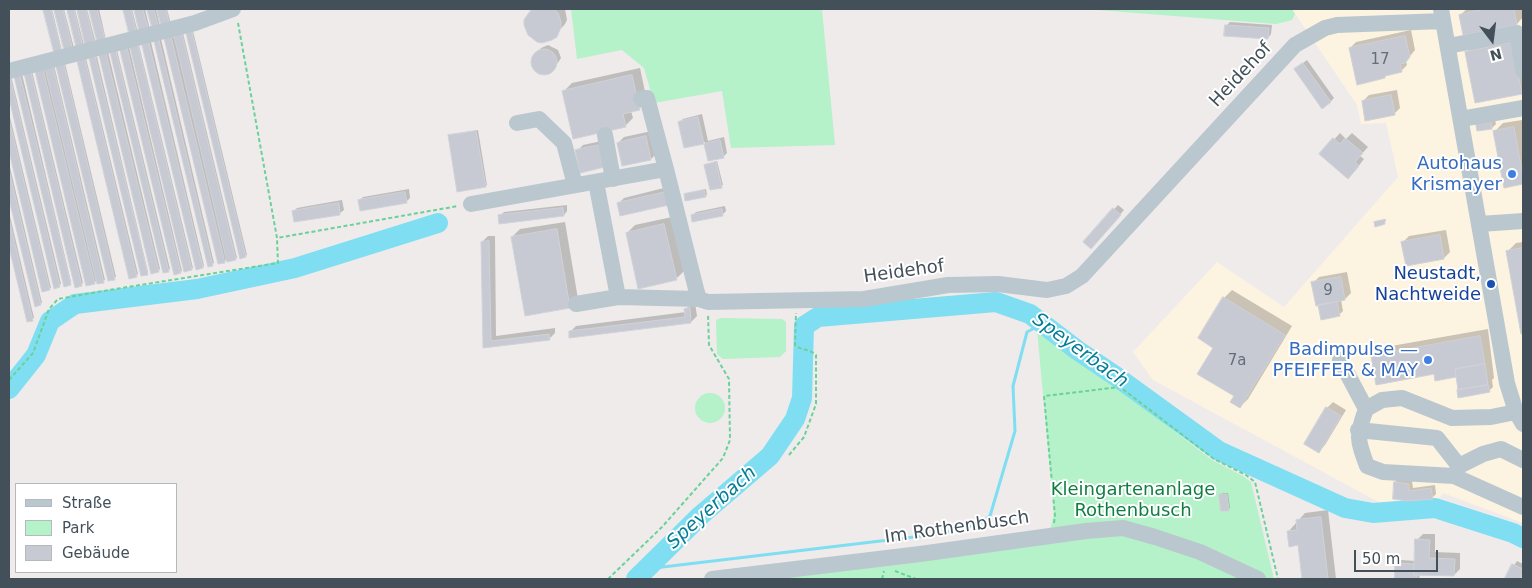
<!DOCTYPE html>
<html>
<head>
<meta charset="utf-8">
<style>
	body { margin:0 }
	#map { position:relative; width:1532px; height:588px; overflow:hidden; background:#efebeb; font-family:"DejaVu Sans",sans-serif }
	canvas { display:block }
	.frame { position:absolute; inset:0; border:10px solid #43505a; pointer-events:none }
	.legend { position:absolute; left:15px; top:483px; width:162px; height:90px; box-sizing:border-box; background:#fff; border:1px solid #b4b9bd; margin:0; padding:6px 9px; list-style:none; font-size:15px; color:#43505a }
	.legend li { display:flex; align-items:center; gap:10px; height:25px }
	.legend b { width:25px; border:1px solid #b4b9bd }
	.north { position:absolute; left:1467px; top:15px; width:50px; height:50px; -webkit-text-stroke:4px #fff; paint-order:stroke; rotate:165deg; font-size:14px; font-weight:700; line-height:20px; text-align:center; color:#43505a }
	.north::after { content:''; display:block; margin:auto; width:18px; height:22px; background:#43505a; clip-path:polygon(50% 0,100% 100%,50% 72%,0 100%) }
	.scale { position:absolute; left:1354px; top:550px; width:84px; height:22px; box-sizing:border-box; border:2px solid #43505a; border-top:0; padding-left:6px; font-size:15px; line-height:18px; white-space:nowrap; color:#43505a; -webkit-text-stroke:4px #fff; paint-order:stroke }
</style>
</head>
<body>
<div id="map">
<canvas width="1532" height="588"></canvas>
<div class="frame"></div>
<ul class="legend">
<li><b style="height:6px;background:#bbc7cf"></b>Straße</li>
<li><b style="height:14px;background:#b5f1c9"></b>Park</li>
<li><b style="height:14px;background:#c7cad2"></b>Gebäude</li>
</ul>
<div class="north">N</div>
<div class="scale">50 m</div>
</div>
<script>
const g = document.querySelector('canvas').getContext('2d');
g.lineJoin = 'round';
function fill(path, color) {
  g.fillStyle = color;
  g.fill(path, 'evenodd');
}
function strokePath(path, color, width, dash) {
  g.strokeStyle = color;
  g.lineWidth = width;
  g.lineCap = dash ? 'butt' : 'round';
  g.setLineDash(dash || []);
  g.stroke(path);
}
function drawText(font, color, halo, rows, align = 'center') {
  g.font = font + ' "DejaVu Sans",sans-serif';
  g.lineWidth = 4;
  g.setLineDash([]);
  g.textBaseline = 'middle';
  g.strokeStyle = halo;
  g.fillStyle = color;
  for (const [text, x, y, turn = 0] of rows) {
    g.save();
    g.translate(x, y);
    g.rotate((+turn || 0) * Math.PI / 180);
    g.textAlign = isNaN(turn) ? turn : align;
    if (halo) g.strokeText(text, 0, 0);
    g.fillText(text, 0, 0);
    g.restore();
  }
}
fill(new Path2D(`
	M1292 9H1523V523L1443 493 1436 502 1386 506 1153 380 1133 352 1217 262 1284 307 1398 177 1386 123 1361 124 1357 105Z`), '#fdf3e1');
fill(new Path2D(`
	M571 9H822L835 145 731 148 722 91 654 103 644 68 622 50 577 59Z
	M1085 9H1292L1295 14 1292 20 1276 24Z
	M721 318 782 319 786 322V351L780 357 723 359 717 354 716 320Z
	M1037 330 1118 388 1212 460 1243 476 1251 482 1274 579H783L794 575 1048 540 1054 513Z
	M695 408a15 15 0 1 1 30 0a15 15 0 1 1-30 0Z`), '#b5f1c9');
fill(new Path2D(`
	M45 9H52L62 51 55 54Z
	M56 9H64L74 48 66 51Z
	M68 9H75L84 46 78 49Z
	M78 9H87L96 44 87 47Z
	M91 9H99L106 40 99 43Z
	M124 9H132L138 33 131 36Z
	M136 9H145L150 30 141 33Z
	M149 9H156L160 27 154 30Z
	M159 9H167L171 24 163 27Z
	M534 9H565L567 20 565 24 558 32 527 15Z
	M1467 9H1523V17L1517 24 1504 26 1523 54V90L1521 93 1466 53 1474 45 1460 15Z
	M1230 22 1272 25 1271 34 1268 38 1226 26Z
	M1411 30 1415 50 1406 61 1407 65 1401 71 1388 74 1385 77 1350 48 1356 42Z
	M193 31 247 255 245 256 187 33Z
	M183 33 237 258 235 259 228 258 225 261 219 263 166 38 173 36V38L176 35Z
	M161 39 214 263 208 266 155 42Z
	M151 42 204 266 203 267 144 45Z
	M139 45 193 268 191 269 132 48Z
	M548 45 558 50 561 58 553 70 545 73 537 71 533 63V59L541 48Z
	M129 47 182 271 180 272 121 50Z
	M117 50 170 269 168 271 112 53Z
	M108 52 160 269 158 271 100 56Z
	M97 57 148 272 147 274 90 59Z
	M86 58 138 274 136 276 80 60Z
	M1307 60 1334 98 1330 102 1299 66Z
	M65 63 116 277 108 280 57 66Z
	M54 65 105 280 98 283 97 280 94 283 38 70Z
	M640 68 647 101 639 109 631 111 633 118 625 126 564 91 572 83Z
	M32 71 83 283 81 285 27 72Z
	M22 74 71 282 70 284 15 77Z
	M11 76 61 284 55 287 9 93V77Z
	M1397 90 1400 108 1394 114 1363 101 1369 95Z
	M9 113 51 288 43 291 9 146Z
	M702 114 708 141 724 137 727 153 724 156 709 160 705 142 685 147 679 123 683 119Z
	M1494 115 1496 124 1492 128 1478 130Z
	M1522 120 1523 129V183L1505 186 1495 131 1503 123Z
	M478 130 487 185 485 186 449 136Z
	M652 131 657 153 651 159 618 143 624 137Z
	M1340 133 1346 139 1352 133 1368 147 1360 156 1364 159 1354 172 1321 154Z
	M606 140 610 160 577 151 583 145Z
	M717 161 723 185 721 186 705 165Z
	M9 163 42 303 35 305 9 194Z
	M672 186 674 198 618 204 624 198Z
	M409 189 410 198 406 202 360 200 363 197Z
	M706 189 707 195 705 196 685 194Z
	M342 200 344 210 340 213 293 212 297 208Z
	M567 205V211L564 215 500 216 504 212Z
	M1118 205 1124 210 1091 247 1085 242Z
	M725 206 726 211 722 215H693L696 212Z
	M9 212 34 318 28 321 9 241Z
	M672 217 685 270 677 278 627 233 635 225Z
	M1386 219 1385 223 1376 225 1377 221Z
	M565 222 578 299 526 315 512 237 520 229Z
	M1446 230 1450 252 1444 258 1407 264 1403 242 1409 236Z
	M488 236H495L496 336 555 328V333L549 339 484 347 482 242Z
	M1523 242V332H1522L1508 251 1516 243Z
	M1347 272 1351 293 1345 299H1341L1343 311 1339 315 1313 283 1319 277Z
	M1232 290 1292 326 1248 399 1240 407 1215 347 1224 298Z
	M692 303H695L697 316 691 322 570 332 576 326 686 312V309Z
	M1488 329 1494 378 1492 380 1493 387 1489 391 1460 389 1457 374 1455 376 1435 373 1372 356 1380 348Z
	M1333 402 1346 410 1325 445 1319 451 1327 408Z
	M1399 478 1412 481 1413 488 1435 485 1436 494 1432 498H1394L1395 482Z
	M1222 493H1228L1230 508 1228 509 1221 495Z
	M1328 510 1336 579H1303L1299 544 1288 532 1305 513Z
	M1423 534H1435V552L1460 553V569L1454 575 1420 574 1419 579H1396L1397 564 1401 560 1416 561 1417 540Z
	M1517 561 1523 564V577L1522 579H1510L1506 577Z`), '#0003');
strokePath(new Path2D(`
	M646 569 939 534 979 524 990 516 1015 431 1013 386 1027 332 1042 324`), '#7fdef1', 3);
strokePath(new Path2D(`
	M9 389 36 355 50 321 75 304 197 289 295 268 438 223
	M636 579 701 515 770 456 795 419 802 398 804 326 818 317 996 302 1030 314 1077 350 1117 377 1219 451 1345 508 1373 513 1435 508 1513 533 1523 538`), '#7fdef1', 20);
const building = new Path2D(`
	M43 9H51L62 54 55 56Z
	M54 9H63L73 51 65 53Z
	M67 9H74L83 48 77 50Z
	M77 9H86L95 47 86 49Z
	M89 9H97L106 43 98 45Z
	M123 9H131L137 35 130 37Z
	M134 9H143L149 32 140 34Z
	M147 9H154L159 30 153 31Z
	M157 9H166L170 27 162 29Z
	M532 9H554L558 13 561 22V27L557 37 552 40 542 43 537 42 528 35 524 25V20Z
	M1485 9H1514L1517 25 1463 35 1459 15Z
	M1225 25 1269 28 1268 39 1224 36Z
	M192 32 246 257 240 259 186 33Z
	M182 34 236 260 227 262 174 36Z
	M171 36 225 263 218 264 164 38Z
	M1405 36 1410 57 1405 63 1400 64 1402 72 1385 76V78L1357 85 1349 48Z
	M159 40 213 266 208 267 154 41Z
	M149 43 203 268 196 270 142 45Z
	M1512 43 1522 94 1475 103 1465 52Z
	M138 45 192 270 184 272 130 47Z
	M127 48 181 273 174 275 120 50Z
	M531 62a13 13 0 1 1 26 0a13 13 0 1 1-26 0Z
	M116 51 169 272 163 273 110 52Z
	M106 53 159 272 151 274 99 55Z
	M95 56 148 275 141 276 89 58Z
	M85 59 137 277 129 279 77 61Z
	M1303 63 1331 102 1322 109 1294 69Z
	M64 64 115 280 108 281 56 66Z
	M53 66 104 283 97 284 45 68Z
	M43 69 95 284 86 286 35 71Z
	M31 72 82 286 75 288 24 73Z
	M20 75 71 285 64 287 14 76Z
	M632 75 640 110 623 114 626 127 573 139 562 91Z
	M9 77H10L60 287 54 289 9 98Z
	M1391 95 1395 115 1365 121 1362 101Z
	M698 117 704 144 684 148 678 122Z
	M1490 118 1492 129 1477 131 1475 120Z
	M9 119 50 290 42 292 9 151Z
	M1514 127 1523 176V184L1504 188 1493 131Z
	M476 131 486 187 457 192 448 135Z
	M646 136 651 160 622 166 617 143Z
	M1333 138 1340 144 1345 138 1363 153 1355 162 1359 166 1348 179 1319 154Z
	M720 140 724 158 708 161 704 144Z
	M600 145 605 167 580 173 575 150Z
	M716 162 722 188 710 190 704 165Z
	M9 170 41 305 35 307 9 199Z
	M704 190 706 197 685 201 684 194Z
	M405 192 407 203 360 211 358 200Z
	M666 192 669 205 620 216 617 203Z
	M339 203 340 215 294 222 292 211Z
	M563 208 564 216 499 224 498 215Z
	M1113 208 1121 215 1091 249 1083 242Z
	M722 209 723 216 692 222 691 215Z
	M9 219 33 321 27 322 9 247Z
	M1384 220 1385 224 1375 227 1374 222Z
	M664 224 677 280 638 289 626 233Z
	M557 229 570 308 525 316 511 237Z
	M1440 235 1444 259 1406 266 1401 242Z
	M489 241 491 341 549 334 550 340 483 348 481 242Z
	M1523 248V333L1521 334 1506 251Z
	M1341 277 1345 300 1316 306 1311 282Z
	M1223 297 1285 335 1240 408 1230 402 1234 396 1197 374 1213 348 1198 338Z
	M1337 302 1340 316 1321 320 1318 305Z
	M690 308 691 323 569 338V331L685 317 684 309Z
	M1480 336 1485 364 1455 369 1456 377 1435 381 1434 374 1376 385 1371 356Z
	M1485 364 1488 385 1458 390 1455 369Z
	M1488 385 1490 392 1458 398 1457 390Z
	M1326 407 1341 416 1319 453 1304 444Z
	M1394 482 1409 484V491L1431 488 1433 499 1408 501 1393 499Z
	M1219 494H1227L1229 511H1221Z
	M1321 517 1328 579H1302L1298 545 1289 547 1287 531 1297 530 1296 520Z
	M1415 539 1430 540 1429 558 1455 559 1454 576 1414 575Z
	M1395 563 1414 564V575H1417V579H1395Z
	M1512 564 1523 569 1521 579H1508L1505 578Z`);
fill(building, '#c7cad2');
strokePath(building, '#cfd2d8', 1);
strokePath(new Path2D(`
	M238 23 277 238 458 206
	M9 380 33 353 49 309 58 299 109 290 278 263 277 239
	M789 455 804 437 816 404V355C808 348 802 351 795 345L796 313
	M1054 523 1055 516 1044 396 1120 387 1214 459 1246 475 1255 482 1278 579
	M895 571 916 579
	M608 579 662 527 723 458 730 440 729 379 709 345 708 314
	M882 579 884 571`), '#6bd19a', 2, [4, 2.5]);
strokePath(new Path2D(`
	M1441 9 1507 383 1516 412 1523 424
	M1448 46 1517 33 1523 70
	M9 71 195 23 233 9
	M641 99 647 98 666 169
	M1461 119 1523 108
	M517 123 539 119 564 143 575 185
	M605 135 613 179
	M596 182 618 297
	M471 204 666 169 696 289 699 299 708 302 864 299 948 285 998 284 1047 290 1066 286 1082 276 1295 45 1325 28 1337 25 1443 21
	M1480 224 1523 221
	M576 304 618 297 699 299
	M1340 360 1366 409
	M1366 409C1356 436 1357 439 1367 466L1383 472 1454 476 1523 507
	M1366 409 1382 400 1402 398 1452 418 1491 417 1516 412
	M1358 430 1437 438 1459 466
	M1455 474 1459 466 1483 454 1501 449 1523 460
	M712 579 920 554 1086 531 1123 528 1155 537 1200 552 1258 579`), '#bbc7cf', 16);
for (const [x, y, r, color] of [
	[1512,174,5,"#3f7fe0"],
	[1491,284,5,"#1a4fb4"],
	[1428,360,5,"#3f7fe0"]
]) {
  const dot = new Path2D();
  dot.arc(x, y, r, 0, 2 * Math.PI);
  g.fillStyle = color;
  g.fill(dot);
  strokePath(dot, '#fff', 2);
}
drawText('15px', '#646e78', null, [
	["17",1380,60],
	["9",1328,291],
	["7a",1237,361]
]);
drawText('18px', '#43505a', '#fff', [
	["Heidehof",1241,75,-47],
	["Heidehof",904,272,-8],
	["Im Rothenbusch",957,528,-8]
]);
drawText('18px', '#366cbe', '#fff', [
	["Autohaus",1502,164],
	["Krismayer",1502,185],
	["Badimpulse —",1418,350],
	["PFEIFFER & MAY",1418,371]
], 'right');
drawText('18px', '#164399', '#fff', [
	["Neustadt,",1481,274],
	["Nachtweide",1481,295]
], 'right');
drawText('18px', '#107e42', '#fff', [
	["Kleingartenanlage",1133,490],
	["Rothenbusch",1133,511]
]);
drawText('italic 19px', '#057d96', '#fff', [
	["Speyerbach",1080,351,36],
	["Speyerbach",712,508,-42]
]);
</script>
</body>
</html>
